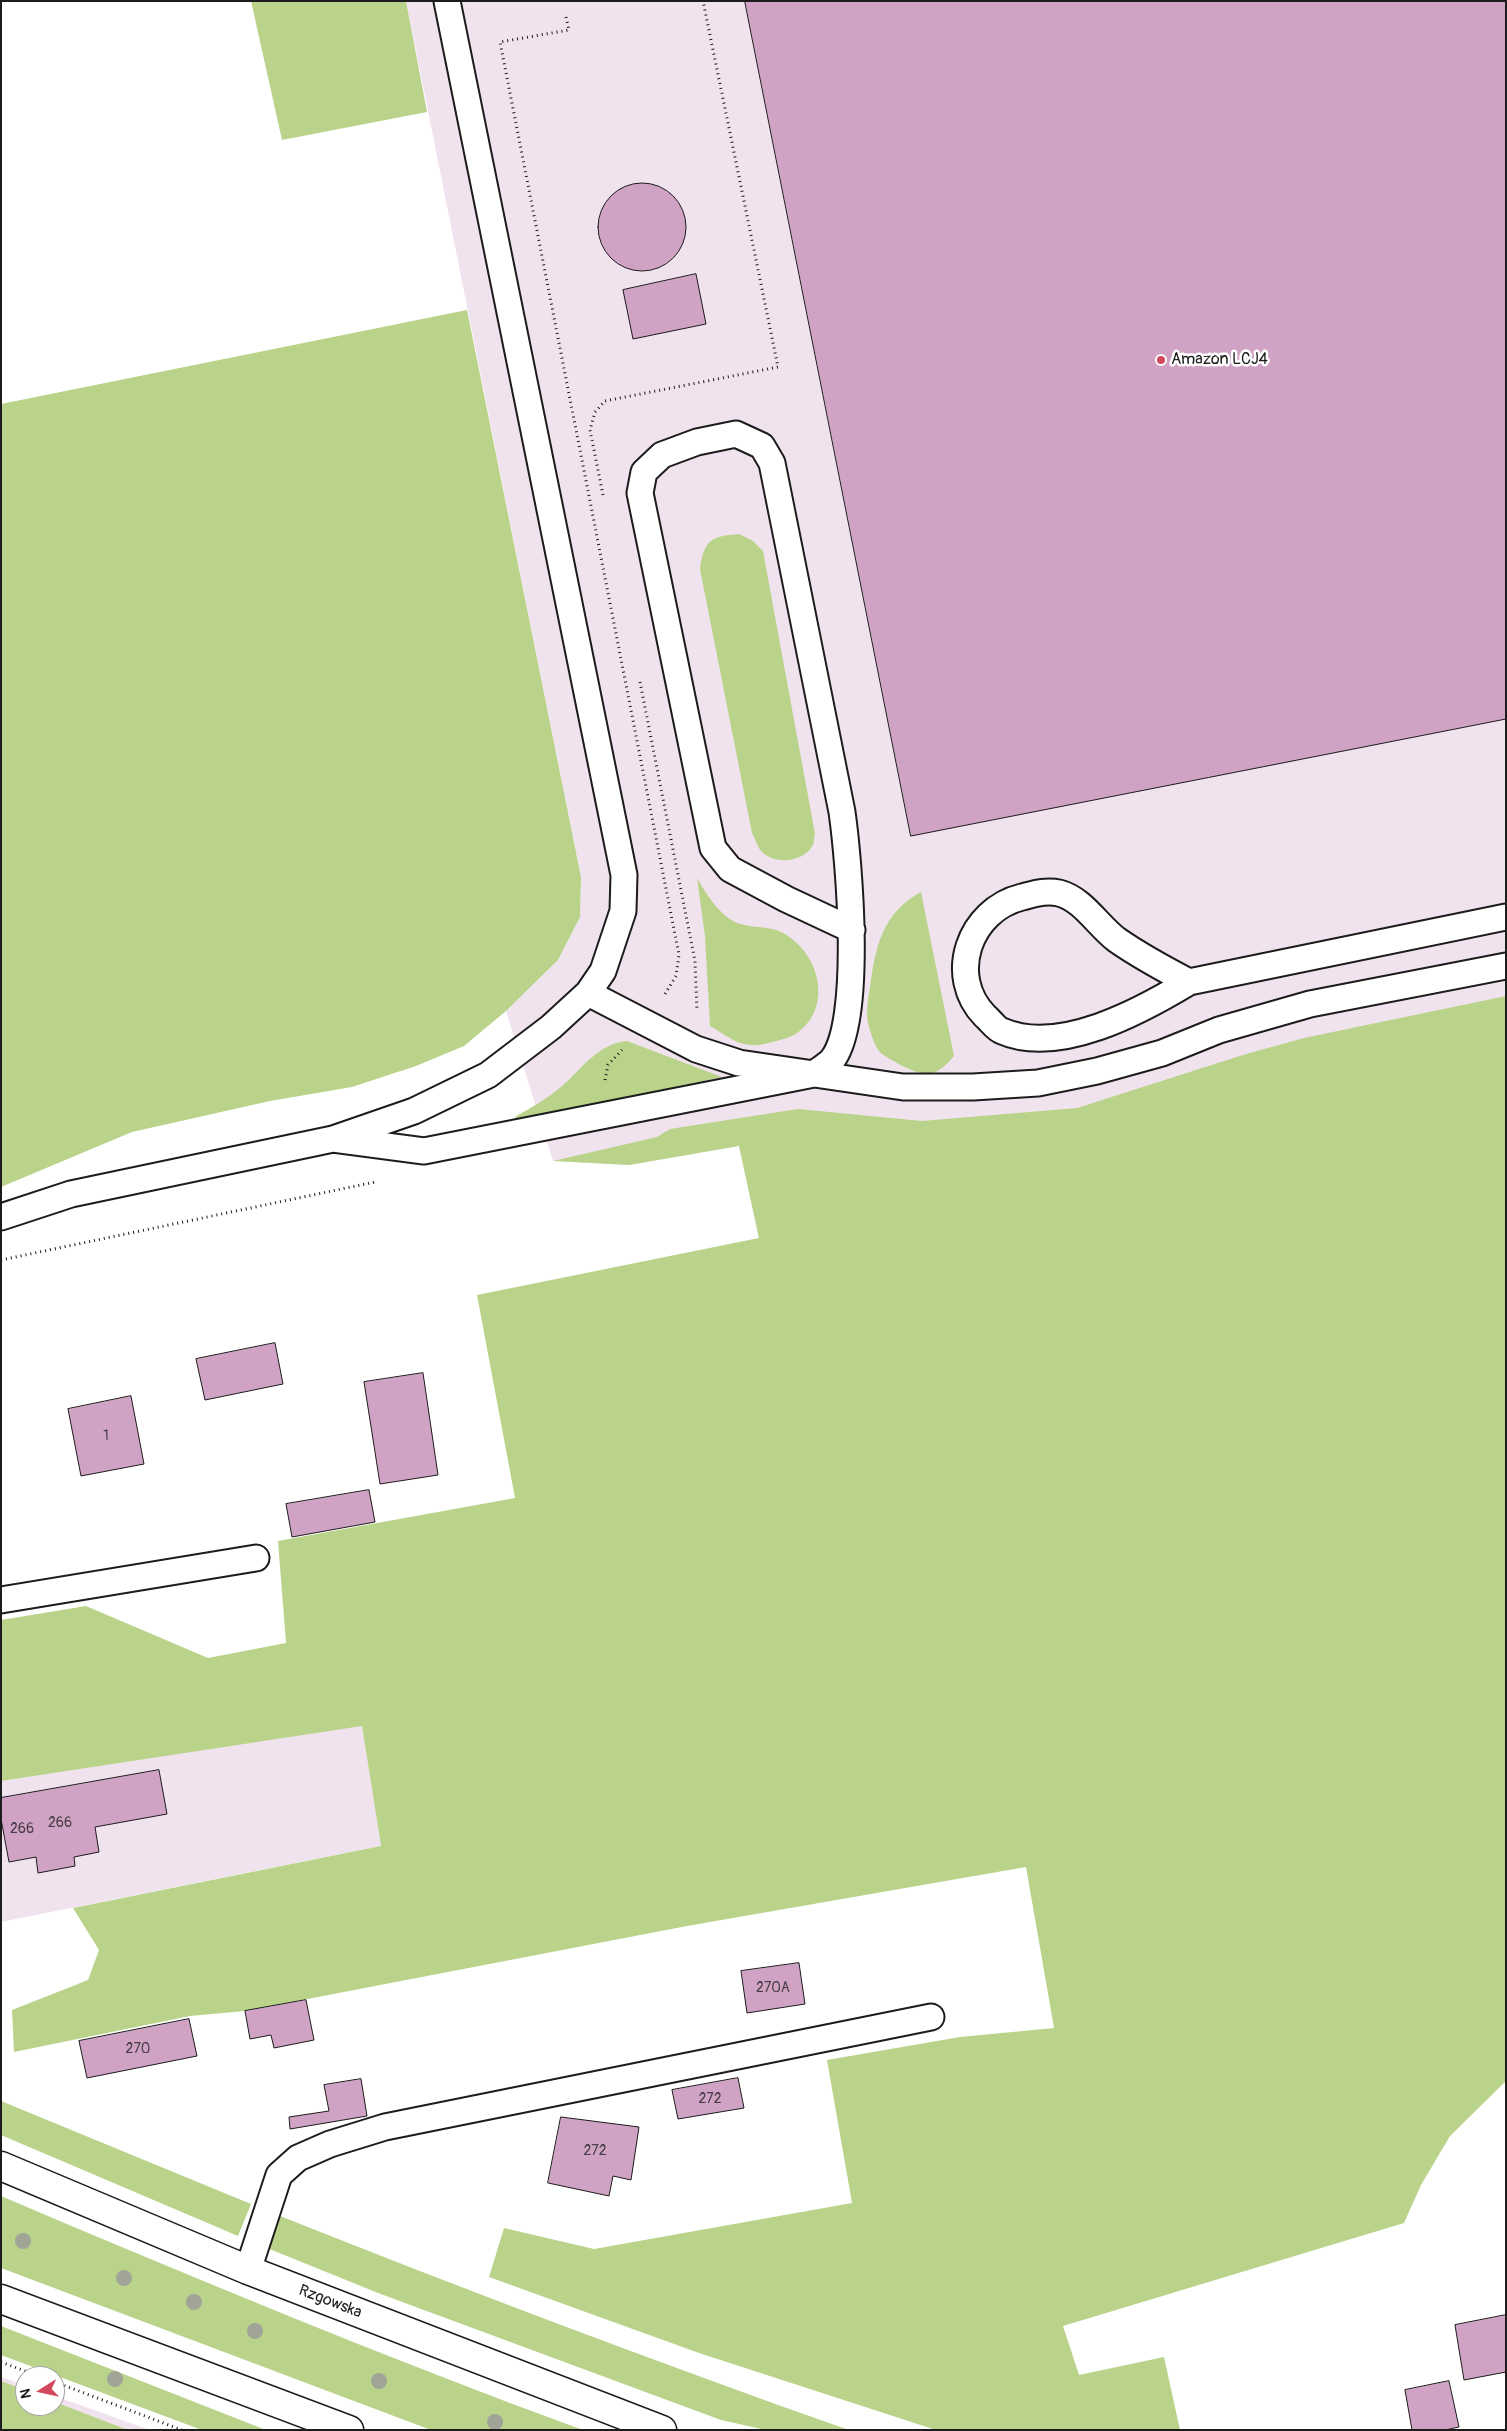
<!DOCTYPE html>
<html>
<head>
<meta charset="utf-8">
<style>
	body { margin:0 }
	#map { position:relative; width:1507px; height:2431px; overflow:hidden; background:#fff; font-family:Pangolin,sans-serif }
	canvas { display:block }
	.frame { position:absolute; inset:0; border:2px solid #1c1c1c; pointer-events:none }
	.north { position:absolute; left:15px; top:2366px; width:50px; height:50px; box-sizing:border-box; background:#fff; border:1px solid #a4a4a4; border-radius:50%; rotate:260deg; font-size:14px; font-weight:700; line-height:20px; text-align:center; color:#1c1c1c }
	.north::after { content:''; display:block; margin:auto; width:18px; height:22px; background:#d1495b; clip-path:polygon(50% 0,100% 100%,50% 72%,0 100%) }
</style>
</head>
<body>
<div id="map">
<canvas width="1507" height="2431"></canvas>
<div class="frame"></div>
<div class="north">N</div>
</div>
<script>
const g = document.querySelector('canvas').getContext('2d');
g.lineJoin = 'round';
function fill(path, color) {
  g.fillStyle = color;
  g.fill(path, 'evenodd');
}
function strokePath(path, color, width, dash) {
  g.strokeStyle = color;
  g.lineWidth = width;
  g.lineCap = dash ? 'butt' : 'round';
  g.setLineDash(dash || []);
  g.stroke(path);
}
function drawText(font, color, halo, rows, align = 'center') {
  g.font = font + ' Pangolin,sans-serif';
  g.lineWidth = 5;
  g.setLineDash([]);
  g.textBaseline = 'middle';
  g.strokeStyle = halo;
  g.fillStyle = color;
  for (const [text, x, y, turn = 0] of rows) {
    g.save();
    g.translate(x, y);
    g.rotate((+turn || 0) * Math.PI / 180);
    g.textAlign = isNaN(turn) ? turn : align;
    if (halo) g.strokeText(text, 0, 0);
    g.fillText(text, 0, 0);
    g.restore();
  }
}
fill(new Path2D(`
	M406 1H1506V1077L759 1239 739 1146 629 1165 553 1161 506 1011 558 960 580 917 581 877Z
	M362 1725 381 1846 1 1922V1781Z
	M1 2377 25 2385V2406H55V2396L150 2430H1Z`), '#f1e3ee');
fill(new Path2D(`
	M251 1H406L427 112 282 140Z
	M467 310 581 877 580 917 558 960 506 1011 464 1046 416 1066 352 1087 270 1101 132 1132 1 1187V404Z
	M739 534 753 541 763 551 815 834C814 837 814 842 813 845 803 863 774 865 761 851 757 846 755 838 752 833L700 569C704 541 710 536 739 534Z
	M697 878C706 893 717 912 733 921 748 929 767 925 781 932 818 950 835 1006 797 1033 790 1038 780 1040 772 1042 743 1051 734 1040 710 1026L705 936Z
	M921 892 954 1056C947 1064 938 1074 926 1074 916 1074 885 1058 879 1051 876 1047 872 1038 871 1033 865 1018 867 1004 870 988 875 948 882 913 921 892Z
	M1506 996V2081L1450 2136 1421 2185 1404 2223 1063 2326 1079 2375 1164 2357 1180 2430H936L699 2353 489 2277 504 2228 594 2249 852 2203 827 2060 960 2037 1054 2028 1026 1867 687 1926 245 2011 190 2016 14 2052 12 2010 88 1980 99 1950 73 1908 381 1846 362 1726 1 1781V1620L86 1606 208 1658 286 1643 278 1541 515 1498 477 1295 759 1238 739 1146 629 1165 553 1161 657 1137 670 1129 798 1109 922 1121 1077 1108 1246 1054 1304 1038Z
	M627 1041 722 1077 519 1121 515 1117C530 1108 547 1099 561 1087 582 1069 597 1044 627 1041Z
	M1 2101 251 2204 238 2236 1 2135Z
	M1 2196C194 2278 386 2358 583 2430H431L9 2271 1 2268Z
	M280 2216C469 2291 658 2363 849 2430H766L721 2420 378 2293 267 2248Z
	M1 2326 266 2430H202L1 2355Z
	M1 2381 25 2390V2406H55V2402L128 2430H1Z`), '#bad38a');
const building = new Path2D(`
	M745 1H1506V719L911 836Z
	M598 227a44 44 0 1 1 88 0a44 44 0 1 1-88 0Z
	M696 274 706 324 633 339 623 290Z
	M275 1343 283 1384 205 1400 196 1359Z
	M423 1373 438 1475 380 1484 364 1382Z
	M131 1396 144 1464 81 1476 68 1409Z
	M369 1490 375 1522 292 1537 286 1504Z
	M159 1770 167 1814 95 1827 99 1852 74 1857 75 1866 38 1873 36 1857 9 1862 1 1819V1798Z
	M799 1963 805 2004 747 2013 741 1971Z
	M306 2000 314 2040 274 2048 271 2035 250 2039 245 2011Z
	M189 2019 197 2056 87 2078 79 2041Z
	M738 2078 744 2108 678 2119 672 2090Z
	M361 2079 367 2116 290 2129 289 2117 329 2111 324 2085Z
	M561 2117 639 2127 631 2180 613 2176 609 2196 548 2183Z
	M1506 2315V2372L1464 2380 1455 2325Z
	M1449 2381 1459 2427 1445 2430H1412L1405 2390Z`);
fill(building, '#d0a3c5');
strokePath(building, '#1c1c1c', 1);
const lane = new Path2D(`
	M1189 982C1164 969 1140 956 1117 940 1098 926 1083 899 1059 893 1046 890 1034 894 1022 897 969 910 946 976 985 1016 990 1020 996 1029 1002 1031 1059 1056 1141 1011 1189 982L1506 917
	M588 993 696 1049 739 1063 903 1087H973L1038 1083 1097 1071 1162 1053 1219 1030 1310 1004 1506 966
	M333 1139 424 1151 814 1074C819 1070 827 1065 832 1060 863 1022 849 861 842 812L772 463 762 446 736 434 697 442 662 455 644 472 640 493 713 848 730 869 786 899 852 930
	M1 1217 71 1194 333 1139 414 1111 488 1075 551 1027 588 993 603 971 623 911 624 875 447 1
	M1 1600 256 1558
	M248 2270 279 2175 298 2158 330 2144 385 2127 931 2017`);
const secondary = new Path2D(`
	M1 2166 248 2270 662 2430
	M1 2299 349 2430`);
strokePath(lane, '#1c1c1c', 29);
strokePath(secondary, '#1c1c1c', 31);
strokePath(new Path2D(`
	M566 17 569 30 500 42 679 955 676 976 665 994
	M603 495 590 430 595 412 605 401 778 367 703 1
	M640 682 695 961 697 1010
	M605 1080 608 1065 622 1050
	M1 1260 375 1182
	M1 2362 38 2376
	M55 2382 182 2430`), '#1c1c1c', 3, [1, 4]);
strokePath(lane, '#fff', 25);
strokePath(secondary, '#fff', 28);
g.fillStyle = '#a0a597';
for (const [x, y] of [
	[23,2241],
	[124,2278],
	[194,2302],
	[255,2331],
	[115,2379],
	[379,2381],
	[495,2422]
]) {
  g.beginPath();
  g.arc(x, y, 8, 0, 2 * Math.PI);
  g.fill();
}
for (const [x, y, r, color] of [
	[1161,360,5,"#d1495b"]
]) {
  const dot = new Path2D();
  dot.arc(x, y, r, 0, 2 * Math.PI);
  g.fillStyle = color;
  g.fill(dot);
  strokePath(dot, '#fff', 2);
}
drawText('14px', '#493e46', null, [
	["1",106,1436],
	["266",60,1823],
	["266",22,1829],
	["270A",773,1988],
	["270",138,2049],
	["272",710,2099],
	["272",595,2151]
]);
drawText('16px', '#1c1c1c', '#fff', [
	["Amazon LCJ4",1171,360]
], 'left');
drawText('16px', '#1c1c1c', '#fff', [
	["Rzgowska",330,2302,21]
]);
</script>
</body>
</html>
